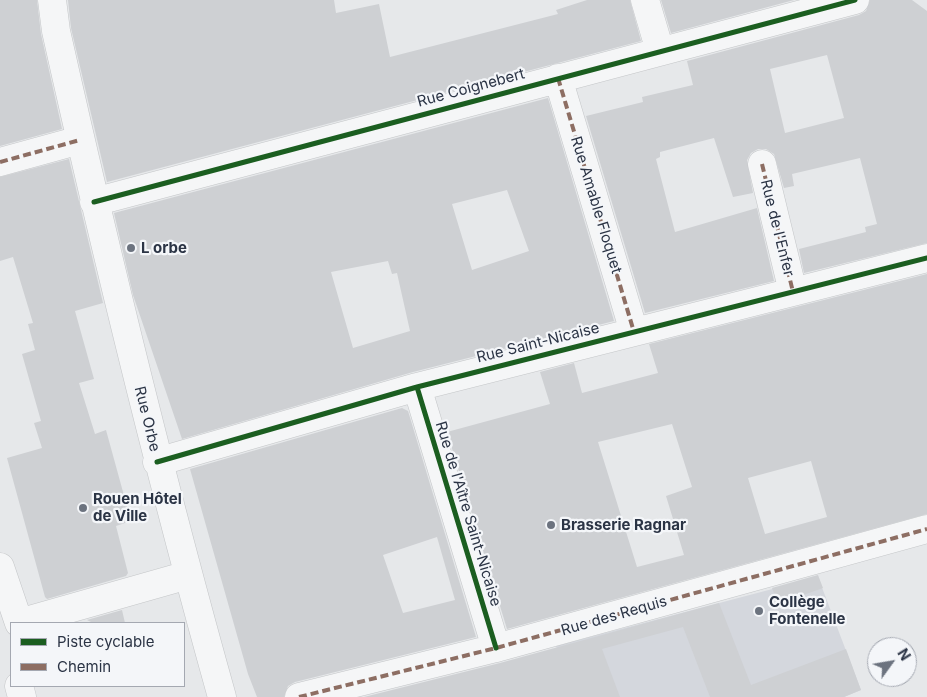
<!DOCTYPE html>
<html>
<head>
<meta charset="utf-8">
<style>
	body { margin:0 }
	#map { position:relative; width:927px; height:697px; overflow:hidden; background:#e6e8ea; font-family:Inter,sans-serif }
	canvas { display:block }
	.legend { position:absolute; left:10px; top:622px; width:175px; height:65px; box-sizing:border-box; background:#f4f6f9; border:1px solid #a4a8b1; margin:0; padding:6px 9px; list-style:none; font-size:15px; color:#2b3445 }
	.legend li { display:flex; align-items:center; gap:10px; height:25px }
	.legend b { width:25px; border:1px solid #a4a8b1 }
	.north { position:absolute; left:867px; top:637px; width:50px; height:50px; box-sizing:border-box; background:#f4f6f9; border:1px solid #a4a8b1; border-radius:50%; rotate:58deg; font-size:14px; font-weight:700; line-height:20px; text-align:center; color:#2b3445 }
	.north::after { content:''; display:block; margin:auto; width:18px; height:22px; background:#6c737f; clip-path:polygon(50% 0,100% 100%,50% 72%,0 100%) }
</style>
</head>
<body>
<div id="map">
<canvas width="927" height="697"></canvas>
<ul class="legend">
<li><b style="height:6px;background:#1b5e20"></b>Piste cyclable</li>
<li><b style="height:6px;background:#8d6e63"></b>Chemin</li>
</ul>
<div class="north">N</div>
</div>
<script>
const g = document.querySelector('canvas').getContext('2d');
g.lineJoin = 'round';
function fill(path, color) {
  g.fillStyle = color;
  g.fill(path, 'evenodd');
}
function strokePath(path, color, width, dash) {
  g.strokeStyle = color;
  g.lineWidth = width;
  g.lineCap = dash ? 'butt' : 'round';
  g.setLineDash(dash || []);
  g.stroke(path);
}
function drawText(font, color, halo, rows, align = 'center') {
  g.font = font + ' Inter,sans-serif';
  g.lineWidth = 4.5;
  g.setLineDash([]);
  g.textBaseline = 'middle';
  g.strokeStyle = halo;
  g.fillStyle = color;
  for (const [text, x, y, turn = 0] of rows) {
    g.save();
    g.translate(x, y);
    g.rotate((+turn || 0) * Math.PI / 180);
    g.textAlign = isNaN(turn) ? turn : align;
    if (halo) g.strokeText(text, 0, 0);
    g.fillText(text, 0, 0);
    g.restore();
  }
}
fill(new Path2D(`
	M818 577 861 690 844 697H575L556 646Z`), '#d4d7dd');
fill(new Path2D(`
	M0 0H37L41 34 62 129 0 146Z
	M68 0H334L336 13 379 4 390 57 558 14 556 10 587 0H630L641 41 107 182 71 28Z
	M661 0H794L671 33Z
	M870 0H912L927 11V243L804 273 799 249 866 232 865 227 877 224 860 158 792 174 794 186 784 188 774 154 766 149H758L751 153 747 160 753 193 733 197 714 138 660 152V157L656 159 675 232 757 208 774 281 645 313 586 116 643 102 642 97 693 85 687 61 859 15 866 11ZM827 55 844 118 785 133 770 69Z
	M548 98 614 321 413 372 182 439 133 295 114 213ZM507 190 529 251 472 270 452 204ZM388 261 392 274 397 273 410 331 353 348 331 272Z
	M69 159 103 303 75 311 94 379 79 383 95 434 106 430 131 521 116 526 128 573 126 576 47 599 45 597 7 458 42 448 34 423 41 421 22 354 35 350 28 324 33 323 13 257 0 261V177Z
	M927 274V514L507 629 447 432 550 404 540 372 574 363 582 393 658 373 649 344ZM672 424 692 487 666 496 684 555 637 567 598 442ZM811 461 827 517 765 534 748 478Z
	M402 408 408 411 476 637 295 682 288 686 284 697H257L248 674 190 469ZM437 537 455 600 403 613 383 555Z
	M818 575 823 588 778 604 772 588Z
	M719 603 751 685 846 649 861 690 844 697H710L683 627 602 649 620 697H364L500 663Z
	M122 610 125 623H93L87 620Z`), '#ced0d3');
const minor = new Path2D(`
	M52 0 56 31C106 254 160 476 222 697
	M645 0 660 51
	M558 78 634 332
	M0 162 80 140
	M762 164 793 292
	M94 202 855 0
	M417 387 496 648
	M157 462 417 387 927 258
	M0 567 19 623
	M19 623 188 575
	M19 686 22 697
	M299 697 496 648 927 529`);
strokePath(minor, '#c4c6c8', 29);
strokePath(minor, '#f5f6f7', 28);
strokePath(new Path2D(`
	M558 78 634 332
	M0 162 80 140
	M762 164 793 292
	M299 697 496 648 927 529`), '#8d6e63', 4, [8, 4]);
strokePath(new Path2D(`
	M94 202 855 0
	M417 387 496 648
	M157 462 417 387 927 258`), '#1b5e20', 5);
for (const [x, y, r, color] of [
	[131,248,5,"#6c737f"],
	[83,508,5,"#6c737f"],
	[551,525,5,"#6c737f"],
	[759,611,5,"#6c737f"]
]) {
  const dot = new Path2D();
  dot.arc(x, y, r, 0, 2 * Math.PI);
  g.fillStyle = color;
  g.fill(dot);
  strokePath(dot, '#f4f6f9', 2);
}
drawText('15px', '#2b3445', '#f4f6f9', [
	["Rue Coignebert",471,88,-15],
	["Rue Amable Floquet",596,205,73],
	["Rue de l'Enfer",777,228,76],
	["Rue Saint-Nicaise",538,343,-14],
	["Rue Orbe",147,419,76],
	["Rue de l'Aître Saint-Nicaise",468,514,73],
	["Rue des Requis",614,616,-16]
]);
drawText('bold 15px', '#2b3445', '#f4f6f9', [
	["L orbe",141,248],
	["Rouen Hôtel",93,499],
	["de Ville",93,516],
	["Brasserie Ragnar",561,525],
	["Collège",769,602],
	["Fontenelle",769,619]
], 'left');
</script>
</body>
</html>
